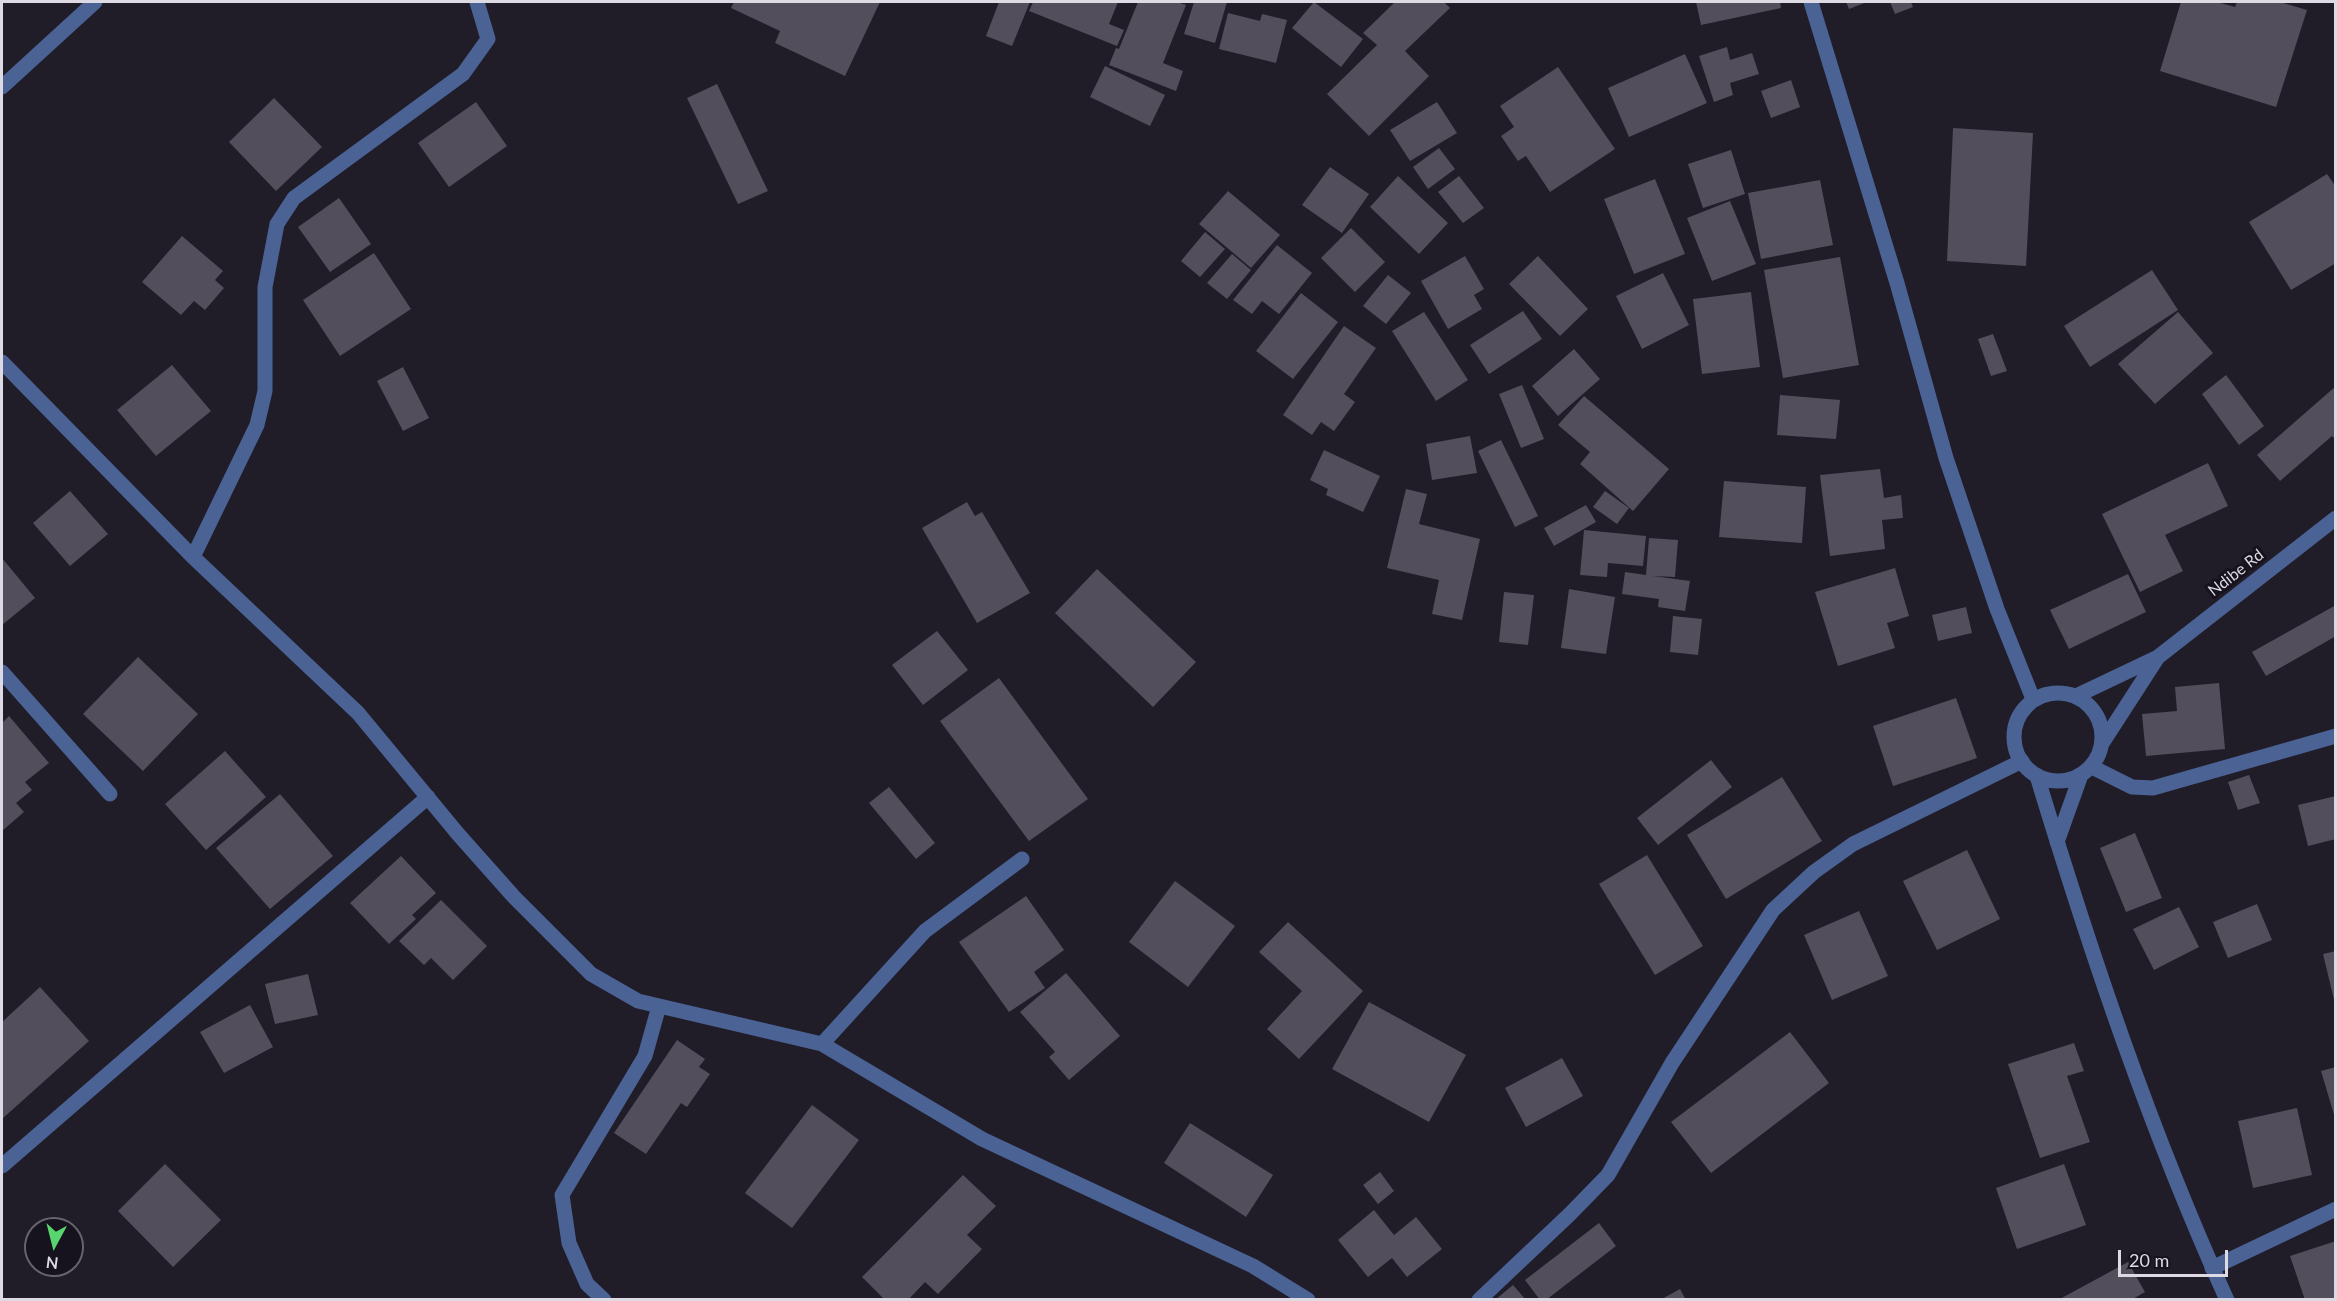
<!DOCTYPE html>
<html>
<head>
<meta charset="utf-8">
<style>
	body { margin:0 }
	#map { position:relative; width:2337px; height:1301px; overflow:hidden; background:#201c28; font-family:Lato,sans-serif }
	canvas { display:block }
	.frame { position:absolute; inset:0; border:3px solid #dddae3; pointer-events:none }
	.north { position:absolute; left:24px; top:1217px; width:60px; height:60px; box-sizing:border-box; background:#17131e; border:2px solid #66636d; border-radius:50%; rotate:187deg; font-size:16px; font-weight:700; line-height:24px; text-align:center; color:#dddae3 }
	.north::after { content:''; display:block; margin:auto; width:21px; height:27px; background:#58d56f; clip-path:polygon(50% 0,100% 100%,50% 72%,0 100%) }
	.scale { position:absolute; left:2118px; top:1250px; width:110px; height:27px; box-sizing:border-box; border:3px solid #dddae3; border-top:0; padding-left:8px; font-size:18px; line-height:21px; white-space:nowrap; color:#dddae3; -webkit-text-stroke:4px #17131e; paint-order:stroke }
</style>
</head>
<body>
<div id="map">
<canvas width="2337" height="1301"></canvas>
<div class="frame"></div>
<div class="north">N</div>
<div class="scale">20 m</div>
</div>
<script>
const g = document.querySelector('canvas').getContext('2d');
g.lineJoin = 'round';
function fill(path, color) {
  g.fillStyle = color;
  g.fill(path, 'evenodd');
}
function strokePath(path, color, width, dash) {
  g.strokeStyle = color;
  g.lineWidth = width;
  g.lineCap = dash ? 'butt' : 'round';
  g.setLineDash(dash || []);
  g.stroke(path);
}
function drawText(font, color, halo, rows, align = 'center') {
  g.font = font + ' Lato,sans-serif';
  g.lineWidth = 6;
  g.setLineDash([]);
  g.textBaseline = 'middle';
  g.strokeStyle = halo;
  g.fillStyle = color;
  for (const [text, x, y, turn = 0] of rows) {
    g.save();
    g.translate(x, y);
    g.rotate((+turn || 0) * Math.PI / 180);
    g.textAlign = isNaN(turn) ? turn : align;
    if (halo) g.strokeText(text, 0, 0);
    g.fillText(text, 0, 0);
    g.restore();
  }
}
fill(new Path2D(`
	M734 2H880L845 76 775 43 780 31 731 8Z
	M999 2H1030L1012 46 986 36Z
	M1033 2H1118L1109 24 1124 30 1117 46 1029 11Z
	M1138 2H1177L1186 5 1163 63 1183 71 1176 91 1109 65 1116 48 1119 49Z
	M1194 2H1227L1215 43 1184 34Z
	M1314 2 1363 39 1341 67 1292 28Z
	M1395 2H1444L1450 8 1405 51 1429 76 1369 136 1327 94 1377 45 1363 33Z
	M1696 2H1780L1781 8 1701 25Z
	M1846 2H1867L1849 9Z
	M1890 2H1911L1913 7 1895 14Z
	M2181 2H2217L2235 7 2237 2H2280L2307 10 2276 107 2160 71Z
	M1228 13 1260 21 1262 14 1287 20 1276 63 1219 49Z
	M1727 47 1730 60 1752 53 1759 74 1730 83 1733 95 1714 102 1699 56Z
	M1685 54 1707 103 1629 137 1608 88Z
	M1105 66 1165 95 1150 126 1090 97Z
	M1558 67 1615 149 1550 192 1526 156 1518 161 1501 136 1514 127 1500 106Z
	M1791 80 1800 107 1771 118 1761 91Z
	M717 84 768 191 738 204 687 98Z
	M274 98 322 147 276 191 229 142Z
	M476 102 507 146 449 187 418 143Z
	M1437 102 1457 133 1410 161 1390 130Z
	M1953 128 2033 133 2026 266 1947 261Z
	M1439 148 1455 169 1428 189 1413 167Z
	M1731 150 1745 194 1703 208 1688 164Z
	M1330 167 1369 194 1342 233 1302 205Z
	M2327 174 2336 187V263L2291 290 2249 222Z
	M1398 176 1448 223 1419 254 1370 207Z
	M1459 176 1484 208 1463 223 1438 192Z
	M1655 179 1685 254 1634 274 1604 199Z
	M1820 180 1833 245 1761 259 1748 193Z
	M1228 191 1280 235 1251 268 1199 224Z
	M339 198 371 244 330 272 298 227Z
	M1730 201 1756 264 1712 281 1687 218Z
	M1351 228 1385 262 1355 292 1321 258Z
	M1205 232 1225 249 1200 277 1181 261Z
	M182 236 223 271 215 280 224 288 205 310 194 301 181 315 142 282Z
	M1277 245 1312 273 1279 314 1262 301 1252 314 1233 300Z
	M374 253 411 309 340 356 303 300Z
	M1232 254 1251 270 1227 299 1207 283Z
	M1465 256 1484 289 1474 295 1482 309 1448 329 1421 281Z
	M1538 256 1588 309 1560 336 1509 284Z
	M1840 257 1859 365 1783 378 1764 270Z
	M2152 270 2178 310 2090 367 2064 326Z
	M1663 273 1689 325 1642 349 1616 296Z
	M1388 275 1411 293 1386 324 1363 306Z
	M1751 292 1760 367 1702 374 1693 299Z
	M1301 293 1338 322 1293 379 1256 351Z
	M1523 311 1542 339 1489 374 1470 345Z
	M1424 312 1468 380 1436 401 1392 331Z
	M2178 312 2213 353 2155 404 2118 364Z
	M1344 326 1376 348 1344 394 1355 402 1334 431 1321 422 1312 435 1283 415Z
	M1993 334 2007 371 1991 376 1978 339Z
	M1574 349 1600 379 1558 416 1532 386Z
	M172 365 211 411 156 456 117 410Z
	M403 367 429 418 403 431 377 381Z
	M2226 375 2264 426 2239 445 2202 394Z
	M1522 385 1544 439 1521 448 1499 394Z
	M2336 386V440L2332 436 2280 481 2257 455Z
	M1780 395 1840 400 1836 439 1777 435Z
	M1584 396 1669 469 1633 511 1580 464 1590 452 1558 425Z
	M1470 436 1477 473 1432 480 1426 444Z
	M1501 440 1538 516 1515 527 1478 451Z
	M1324 450 1380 476 1363 512 1326 495 1328 489 1310 480Z
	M2208 463 2228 506 2165 535 2183 571 2140 592 2102 514Z
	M1880 469 1884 498 1901 495 1903 518 1882 520 1885 549 1830 556 1820 475Z
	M1724 481 1806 487 1802 543 1719 537Z
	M1406 489 1427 494 1419 524 1480 539 1462 620 1432 614 1439 580 1387 568Z
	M70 491 108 534 70 566 33 523Z
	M1605 491 1629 508 1617 524 1593 507Z
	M967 502 975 516 982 512 1030 593 977 623 922 528Z
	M1586 505 1596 522 1554 546 1544 528Z
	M1584 530 1646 536 1643 566 1608 563 1607 577 1580 575Z
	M1649 538 1678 540 1675 577 1653 576 1690 581 1685 611 1658 607 1659 599 1622 594 1625 572 1646 575Z
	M2 558 35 598 2 625Z
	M1895 568 1909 616 1887 623 1895 648 1838 666 1815 592Z
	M1097 569 1196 662 1153 707 1055 613Z
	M2128 574 2146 612 2069 649 2050 610Z
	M1569 589 1615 597 1606 654 1561 648Z
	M1504 592 1534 595 1528 645 1499 642Z
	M2336 605V636L2266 676 2252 652Z
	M1966 607 1972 633 1938 641 1932 615Z
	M1673 616 1702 619 1698 655 1670 652Z
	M937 631 968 670 923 705 892 665Z
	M138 657 198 714 143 771 83 714Z
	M999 678 1088 799 1029 841 940 721Z
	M2219 683 2225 749 2146 756 2142 714 2177 711 2175 687Z
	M1956 698 1977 758 1893 786 1873 726Z
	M9 716 49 763 25 782 32 790 16 803 24 812 2 831V723Z
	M225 751 266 797 206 850 165 804Z
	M1711 760 1732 787 1658 845 1637 818Z
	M2249 775 2260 803 2238 810 2228 782Z
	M1782 777 1822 841 1726 899 1687 835Z
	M889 787 935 843 916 859 869 803Z
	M280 794 333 856 270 909 216 848Z
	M2336 796V839L2308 846 2298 805Z
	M2135 833 2162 898 2126 912 2100 848Z
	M1967 850 2000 919 1937 950 1903 881Z
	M1647 855 1703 946 1655 975 1599 884Z
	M401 856 436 893 412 915 416 919 389 944 350 903Z
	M1175 881 1235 926 1188 987 1129 942Z
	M1026 896 1064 950 1034 972 1045 988 1009 1012 959 942Z
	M441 900 487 946 453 980 431 958 424 965 399 941Z
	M2257 904 2272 940 2228 958 2213 922Z
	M2179 907 2199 947 2154 970 2133 929Z
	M1859 911 1888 976 1832 1000 1804 935Z
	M1288 922 1363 991 1299 1059 1267 1029 1302 991 1259 952Z
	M2336 951V1004H2335L2323 954Z
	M1066 973 1120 1036 1069 1080 1049 1057 1055 1052 1020 1012Z
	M308 974 318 1015 275 1024 265 984Z
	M40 987 89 1041 2 1119V1022Z
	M1369 1002 1466 1055 1429 1122 1332 1069Z
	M250 1005 273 1047 224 1073 200 1032Z
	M1790 1032 1829 1083 1711 1173 1671 1122Z
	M677 1040 705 1059 699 1067 710 1074 687 1107 681 1103 646 1154 614 1133Z
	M2074 1043 2084 1071 2067 1076 2090 1142 2040 1158 2008 1064Z
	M1562 1058 1583 1096 1526 1127 1505 1088Z
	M2336 1067V1118H2335L2321 1071Z
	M812 1105 859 1140 792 1228 745 1193Z
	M2297 1108 2312 1175 2253 1188 2238 1121Z
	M1190 1123 1273 1175 1246 1217 1164 1163Z
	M165 1164 221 1220 173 1267 118 1211Z
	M2064 1164 2086 1225 2017 1249 1996 1188Z
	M1380 1172 1394 1191 1378 1204 1363 1185Z
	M963 1175 996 1206 967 1235 982 1249 938 1294 925 1282 908 1300H885L862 1277Z
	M1374 1210 1394 1235 1416 1217 1442 1249 1407 1277 1392 1258 1368 1277 1338 1240Z
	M1599 1223 1616 1246 1546 1300H1540L1525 1280Z
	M2336 1241V1300H2305L2290 1256Z
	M2128 1262 2145 1292 2131 1300H2058Z
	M1513 1285 1526 1300H1495Z
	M1680 1289 1686 1300H1660Z`), '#524e5c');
strokePath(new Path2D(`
	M1811 2 1897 283 1946 458 1997 609 2033 699
	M2 87 95 2
	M2 362 193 557 358 713 458 834 514 897 591 974 638 1001 822 1044 982 1139 1253 1266 1308 1300
	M193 557 257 425 265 391V287L277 224 294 198 463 74 488 39 477 2
	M2 672 110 794
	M2092 767 2132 787 2153 788 2336 736
	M822 1044 925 931 1022 859
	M2 1166 428 797
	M2212 1268 2336 1209
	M604 1300 587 1284 569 1243 562 1195 645 1056 659 1006
	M1479 1300 1570 1214 1608 1175 1672 1063 1773 910 1814 872 1853 844 2022 761`), '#4a6294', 15);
strokePath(new Path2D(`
	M2014 737a44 44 0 1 1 88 0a44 44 0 1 1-88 0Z
	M2076 696 2158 657 2336 518
	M2103 742 2158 657
	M2037 776C2091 954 2150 1130 2227 1300
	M2057 842 2081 775`), '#4a6294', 15);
drawText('16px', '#dddae3', '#17131e', [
	["Ndibe Rd",2236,573,-38]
]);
</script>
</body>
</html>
